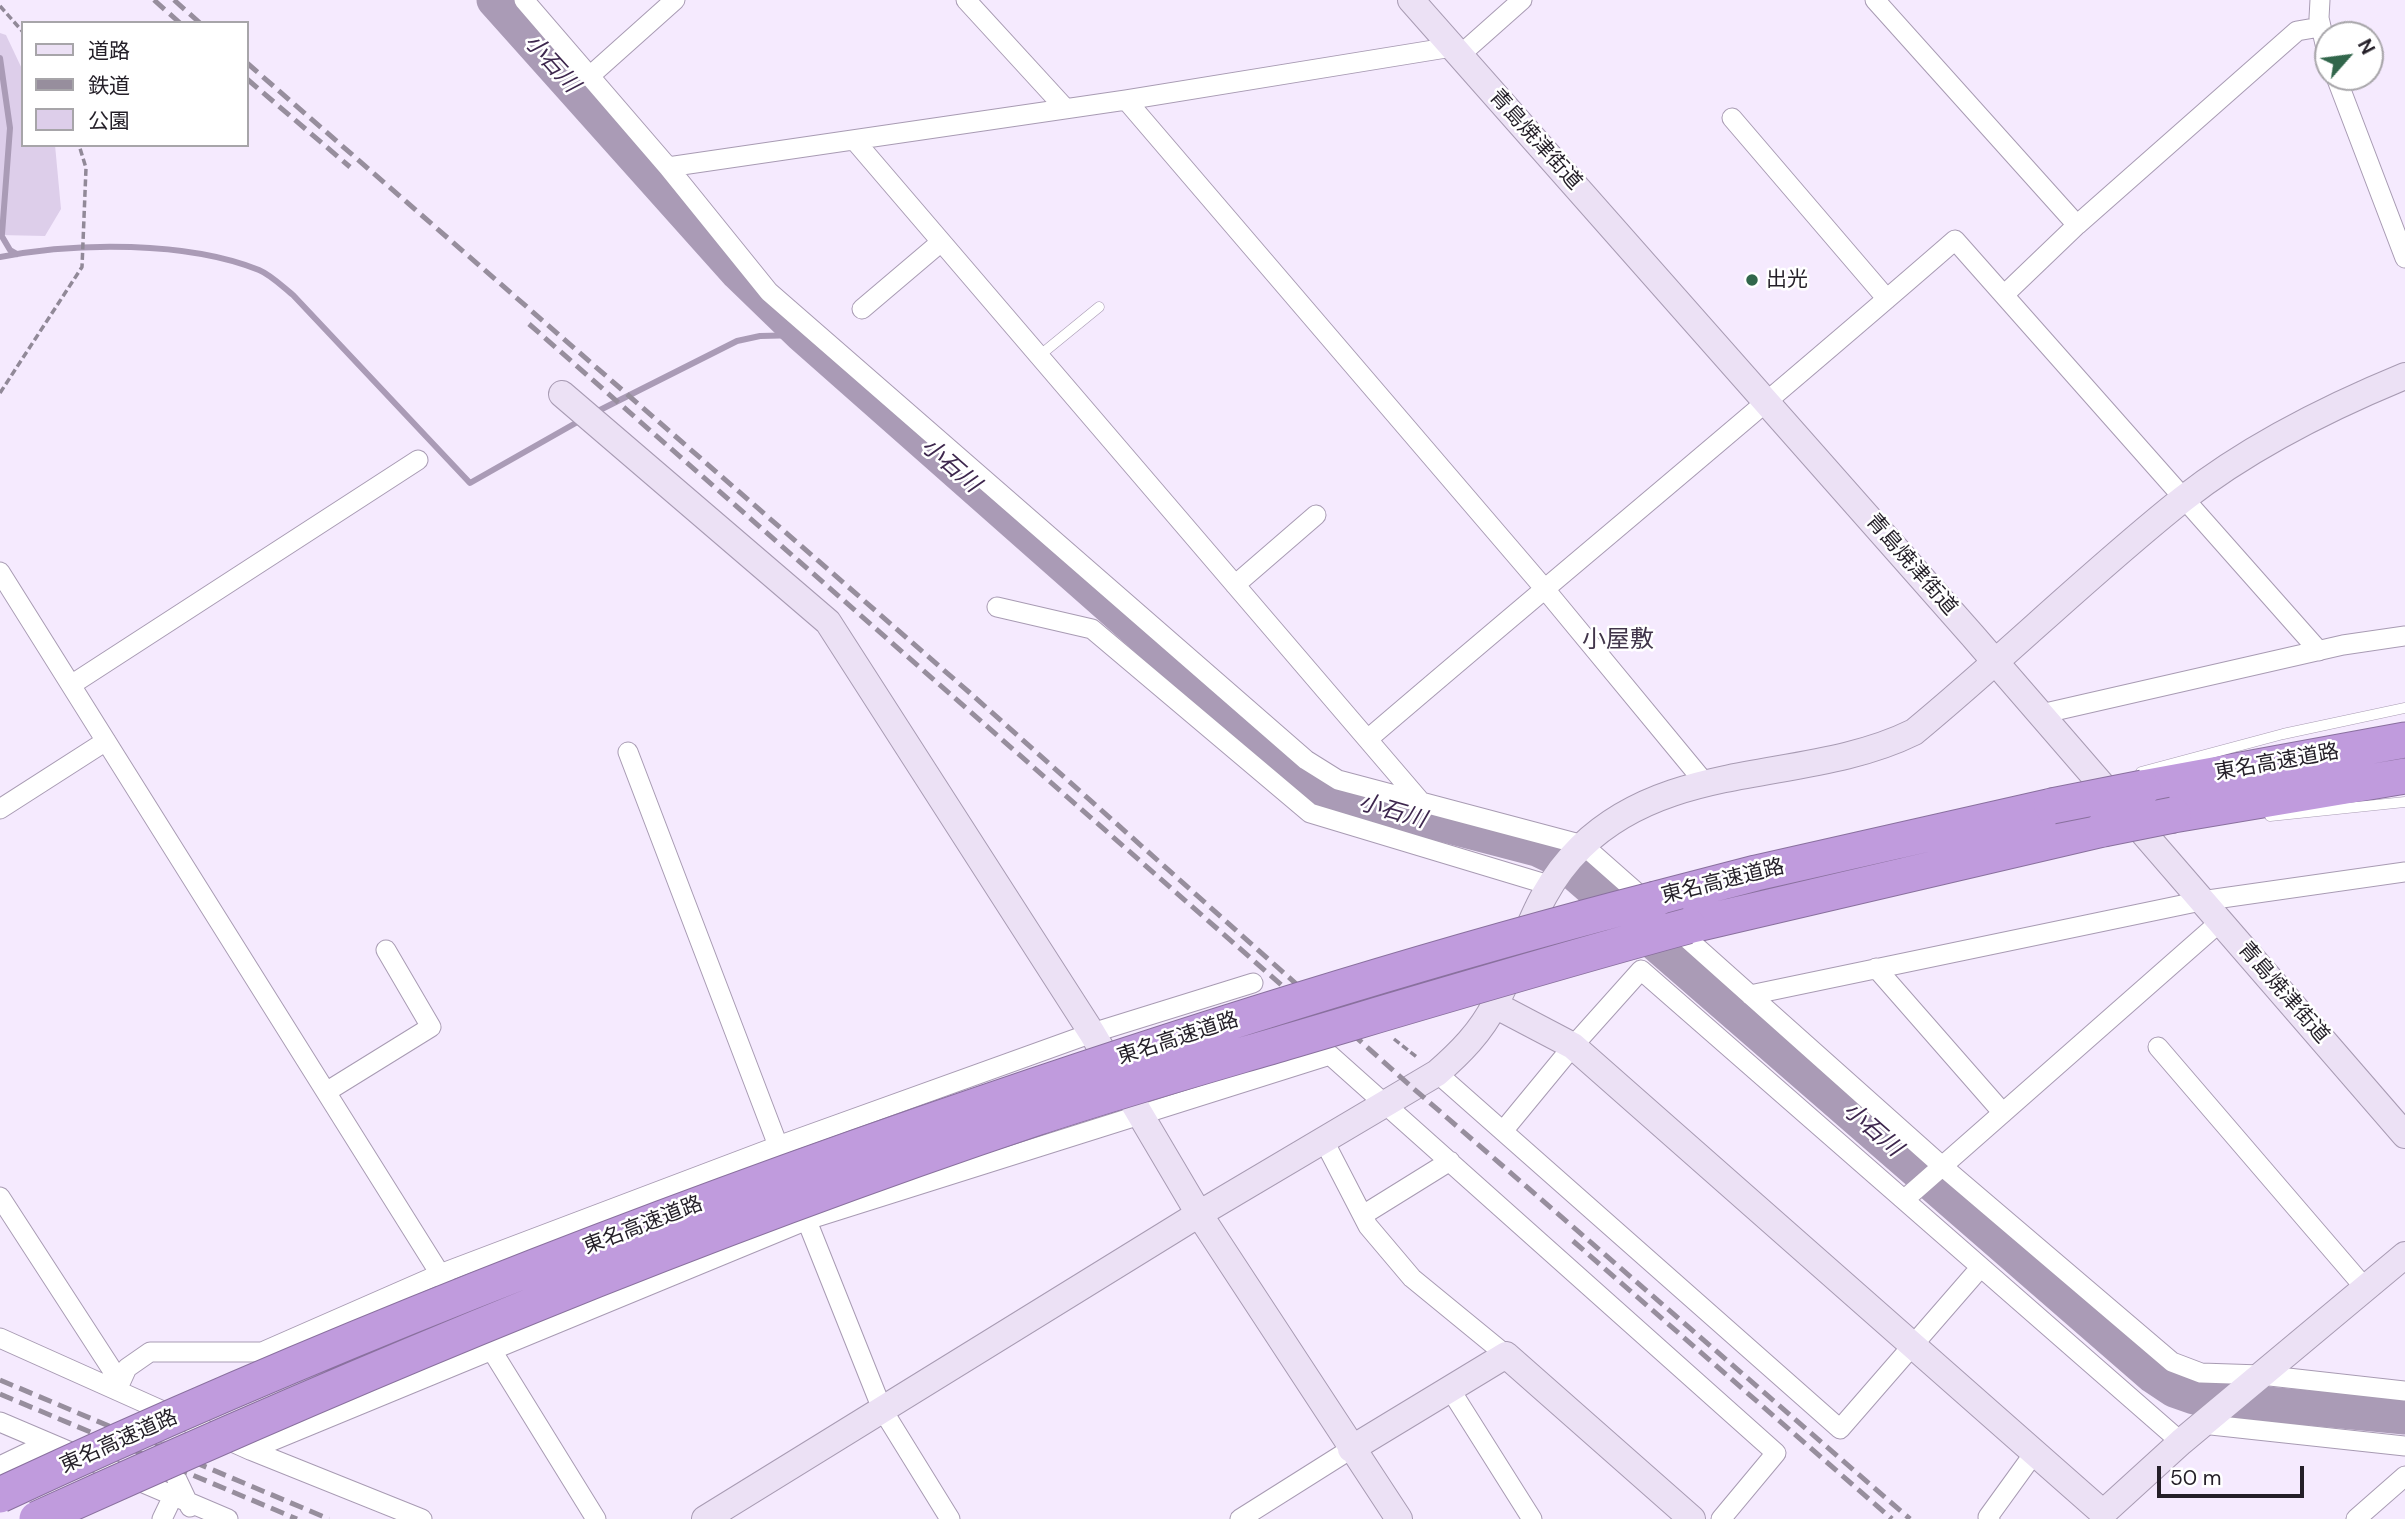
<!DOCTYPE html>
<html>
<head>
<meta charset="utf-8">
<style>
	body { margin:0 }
	#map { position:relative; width:2405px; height:1519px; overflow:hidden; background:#f5eafe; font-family:"DM Sans","Noto Sans JP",sans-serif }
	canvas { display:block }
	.legend { position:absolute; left:21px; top:21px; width:228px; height:126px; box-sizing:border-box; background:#fff; border:2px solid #a7a5a9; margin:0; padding:9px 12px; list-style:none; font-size:21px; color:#241f28 }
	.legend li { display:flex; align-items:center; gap:14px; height:35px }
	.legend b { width:35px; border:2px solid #a7a5a9 }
	.north { position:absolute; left:2314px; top:21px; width:70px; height:70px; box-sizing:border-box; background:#fff; border:2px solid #a7a5a9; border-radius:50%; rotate:62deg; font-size:19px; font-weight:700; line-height:28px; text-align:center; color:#241f28 }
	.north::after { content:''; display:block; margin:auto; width:24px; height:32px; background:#31664b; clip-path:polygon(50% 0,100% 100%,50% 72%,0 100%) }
	.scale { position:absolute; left:2157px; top:1466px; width:147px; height:32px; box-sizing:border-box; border:4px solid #241f28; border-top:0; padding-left:9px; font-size:21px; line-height:24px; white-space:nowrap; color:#241f28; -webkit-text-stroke:5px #fff; paint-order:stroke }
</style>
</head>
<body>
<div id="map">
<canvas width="2405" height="1519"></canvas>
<ul class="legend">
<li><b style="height:9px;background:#ece1f5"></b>道路</li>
<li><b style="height:9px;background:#978e9d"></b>鉄道</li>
<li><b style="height:19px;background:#ddceea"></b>公園</li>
</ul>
<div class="north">N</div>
<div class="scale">50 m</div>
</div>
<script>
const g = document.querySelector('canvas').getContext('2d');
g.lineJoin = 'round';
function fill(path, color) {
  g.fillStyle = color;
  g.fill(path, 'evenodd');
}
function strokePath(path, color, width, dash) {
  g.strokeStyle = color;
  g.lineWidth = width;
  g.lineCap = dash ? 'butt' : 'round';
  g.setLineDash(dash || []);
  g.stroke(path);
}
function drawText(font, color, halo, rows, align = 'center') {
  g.font = font + ' "DM Sans","Noto Sans JP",sans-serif';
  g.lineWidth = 5;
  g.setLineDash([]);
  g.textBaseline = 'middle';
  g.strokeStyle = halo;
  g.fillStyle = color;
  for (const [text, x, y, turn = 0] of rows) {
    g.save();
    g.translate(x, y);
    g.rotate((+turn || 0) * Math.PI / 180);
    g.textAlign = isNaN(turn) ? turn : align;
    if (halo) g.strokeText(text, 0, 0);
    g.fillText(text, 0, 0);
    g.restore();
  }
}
fill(new Path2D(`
	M0 33 6 35 23 71V145H55L61 209 45 236 0 235Z`), '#ddceea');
strokePath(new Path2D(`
	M0 58 10 128 2 234
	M0 233 10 250 17 254
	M0 257C76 242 187 241 259 270 271 275 283 287 293 295L470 483 581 420
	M594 413 737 341 760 336 802 335`), '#aa9bb6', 6);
strokePath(new Path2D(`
	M494 0 738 273 802 335 1306 780 1338 797 1537 849 1558 859 2153 1376 2174 1390 2194 1397 2405 1417`), '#aa9bb6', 35);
const lane = new Path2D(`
	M1039 356 1099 307
	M2141 772 2283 734 2405 708
	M2270 816 2405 802`);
const street = new Path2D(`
	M524 0 668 167 769 292 1306 760 1338 780 1583 845 1651 905
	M966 0 1065 108
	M1875 0 2077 225
	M2320 0 2319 18 2328 57
	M1460 55 1522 0
	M591 75 675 0
	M2336 77 2405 258
	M1126 100 1544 588 1705 783
	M1732 118 1887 299
	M855 141 1422 803
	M668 167 1126 100 1452 47
	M2004 295 2077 225 2297 31 2320 27
	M862 309 941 242
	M0 572 447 1285
	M1235 585 1316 515
	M997 607 1092 629 1310 813 1549 885
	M71 685 418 460
	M2041 714 2343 645 2405 636
	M1368 739C1563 572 1761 409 1955 240L2319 651
	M628 752 782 1156
	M0 809 106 741
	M1673 926 1942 1166 2172 1362 2201 1373 2261 1375 2405 1391
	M1876 968 2003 1113
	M1750 995 2201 901 2405 872
	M2158 1047 2365 1288
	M1437 1073 1840 1429 1980 1268
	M326 1092 431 1027 386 950
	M1503 1131 1573 1046 1641 970 2181 1442
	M1323 1139 1368 1226 1412 1278 1506 1355
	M0 1197 120 1382
	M1905 1199 2221 921
	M803 1211 882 1409 950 1519
	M1363 1215 1450 1161
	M0 1338 250 1450 807 1220 1330 1055 1776 1453 1721 1519
	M486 1341 596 1519
	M1450 1389 1532 1519
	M117 1390 127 1368 150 1352H262L440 1274 778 1146 1092 1033 1253 983
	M0 1422 228 1519
	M2202 1424 2405 1446
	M250 1450 422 1519
	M164 1452 190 1507
	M0 1466 48 1443
	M162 1519 173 1496
	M1240 1519 1351 1449
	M1990 1519 1988 1517 2035 1452
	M2356 1519 2405 1476`);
const secondary = new Path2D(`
	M1411 0 1972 635 2405 1135
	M562 394 828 622 1092 1033 1199 1214 1399 1519
	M1495 1005 1573 1046 2103 1513 2181 1442 2405 1255
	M1351 1449 1506 1355 1692 1519
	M705 1519 1199 1214 1437 1073C1460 1053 1481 1032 1495 1004 1526 947 1532 895 1581 847 1672 758 1809 784 1914 732 2005 657 2090 573 2183 499 2249 447 2327 408 2405 376`);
const highway = new Path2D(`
	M2143 788 2405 740
	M2173 815 2405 776
	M1656 899 1756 873 2052 806
	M1688 926 2103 829`);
strokePath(lane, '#a89bb3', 11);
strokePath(street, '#a89bb3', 21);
strokePath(secondary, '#a89bb3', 28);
strokePath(highway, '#89709e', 37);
strokePath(new Path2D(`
	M0 6 23 32
	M0 393 82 267 86 168 79 145
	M1394 1039 1418 1058`), '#918998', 3.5, [7, 3.5]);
strokePath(lane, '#fff', 10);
strokePath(street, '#fff', 19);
strokePath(secondary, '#ece1f5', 26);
strokePath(highway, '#c09bdd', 35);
strokePath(new Path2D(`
	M154 0 180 23
	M174 0 200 23
	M247 63 970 693 1414 1089 1910 1519
	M247 79 350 167
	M529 324 1328 1026
	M1573 1241 1892 1519
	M0 1380 329 1519
	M0 1394 297 1519`), '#978e9d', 5, [14, 7]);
const highwayBridge = new Path2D(`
	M2052 806 2143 788
	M2103 829 2173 815
	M0 1495C321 1345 652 1216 987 1102 1207 1027 1430 957 1656 899
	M37 1519C363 1371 696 1232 1036 1118 1120 1090 1205 1066 1290 1041 1422 1002 1555 962 1688 926`);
strokePath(highwayBridge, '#89709e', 37, []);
strokePath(highwayBridge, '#c09bdd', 35);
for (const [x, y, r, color] of [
	[1752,280,7,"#31664b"]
]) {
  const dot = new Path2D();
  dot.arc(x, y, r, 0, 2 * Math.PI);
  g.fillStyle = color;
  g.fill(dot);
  strokePath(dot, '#fff', 2.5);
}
drawText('21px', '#241f28', '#fff', [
	["青島焼津街道",1535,140,48],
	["青島焼津街道",1911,565,49],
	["東名高速道路",2277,763,-10],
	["東名高速道路",1723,882,-14],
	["青島焼津街道",2283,993,49],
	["東名高速道路",1178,1039,-18],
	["東名高速道路",643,1226,-21],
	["東名高速道路",119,1442,-24]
]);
drawText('21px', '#241f28', '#fff', [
	["出光",1766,280]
], 'left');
drawText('italic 23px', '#3d264d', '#fff', [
	["小石川",551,64,48],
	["小石川",950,466,41],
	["小石川",1392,812,16],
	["小石川",1872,1130,41]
]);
drawText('24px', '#41354a', '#fff', [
	["小屋敷",1618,641]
]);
</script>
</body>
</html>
